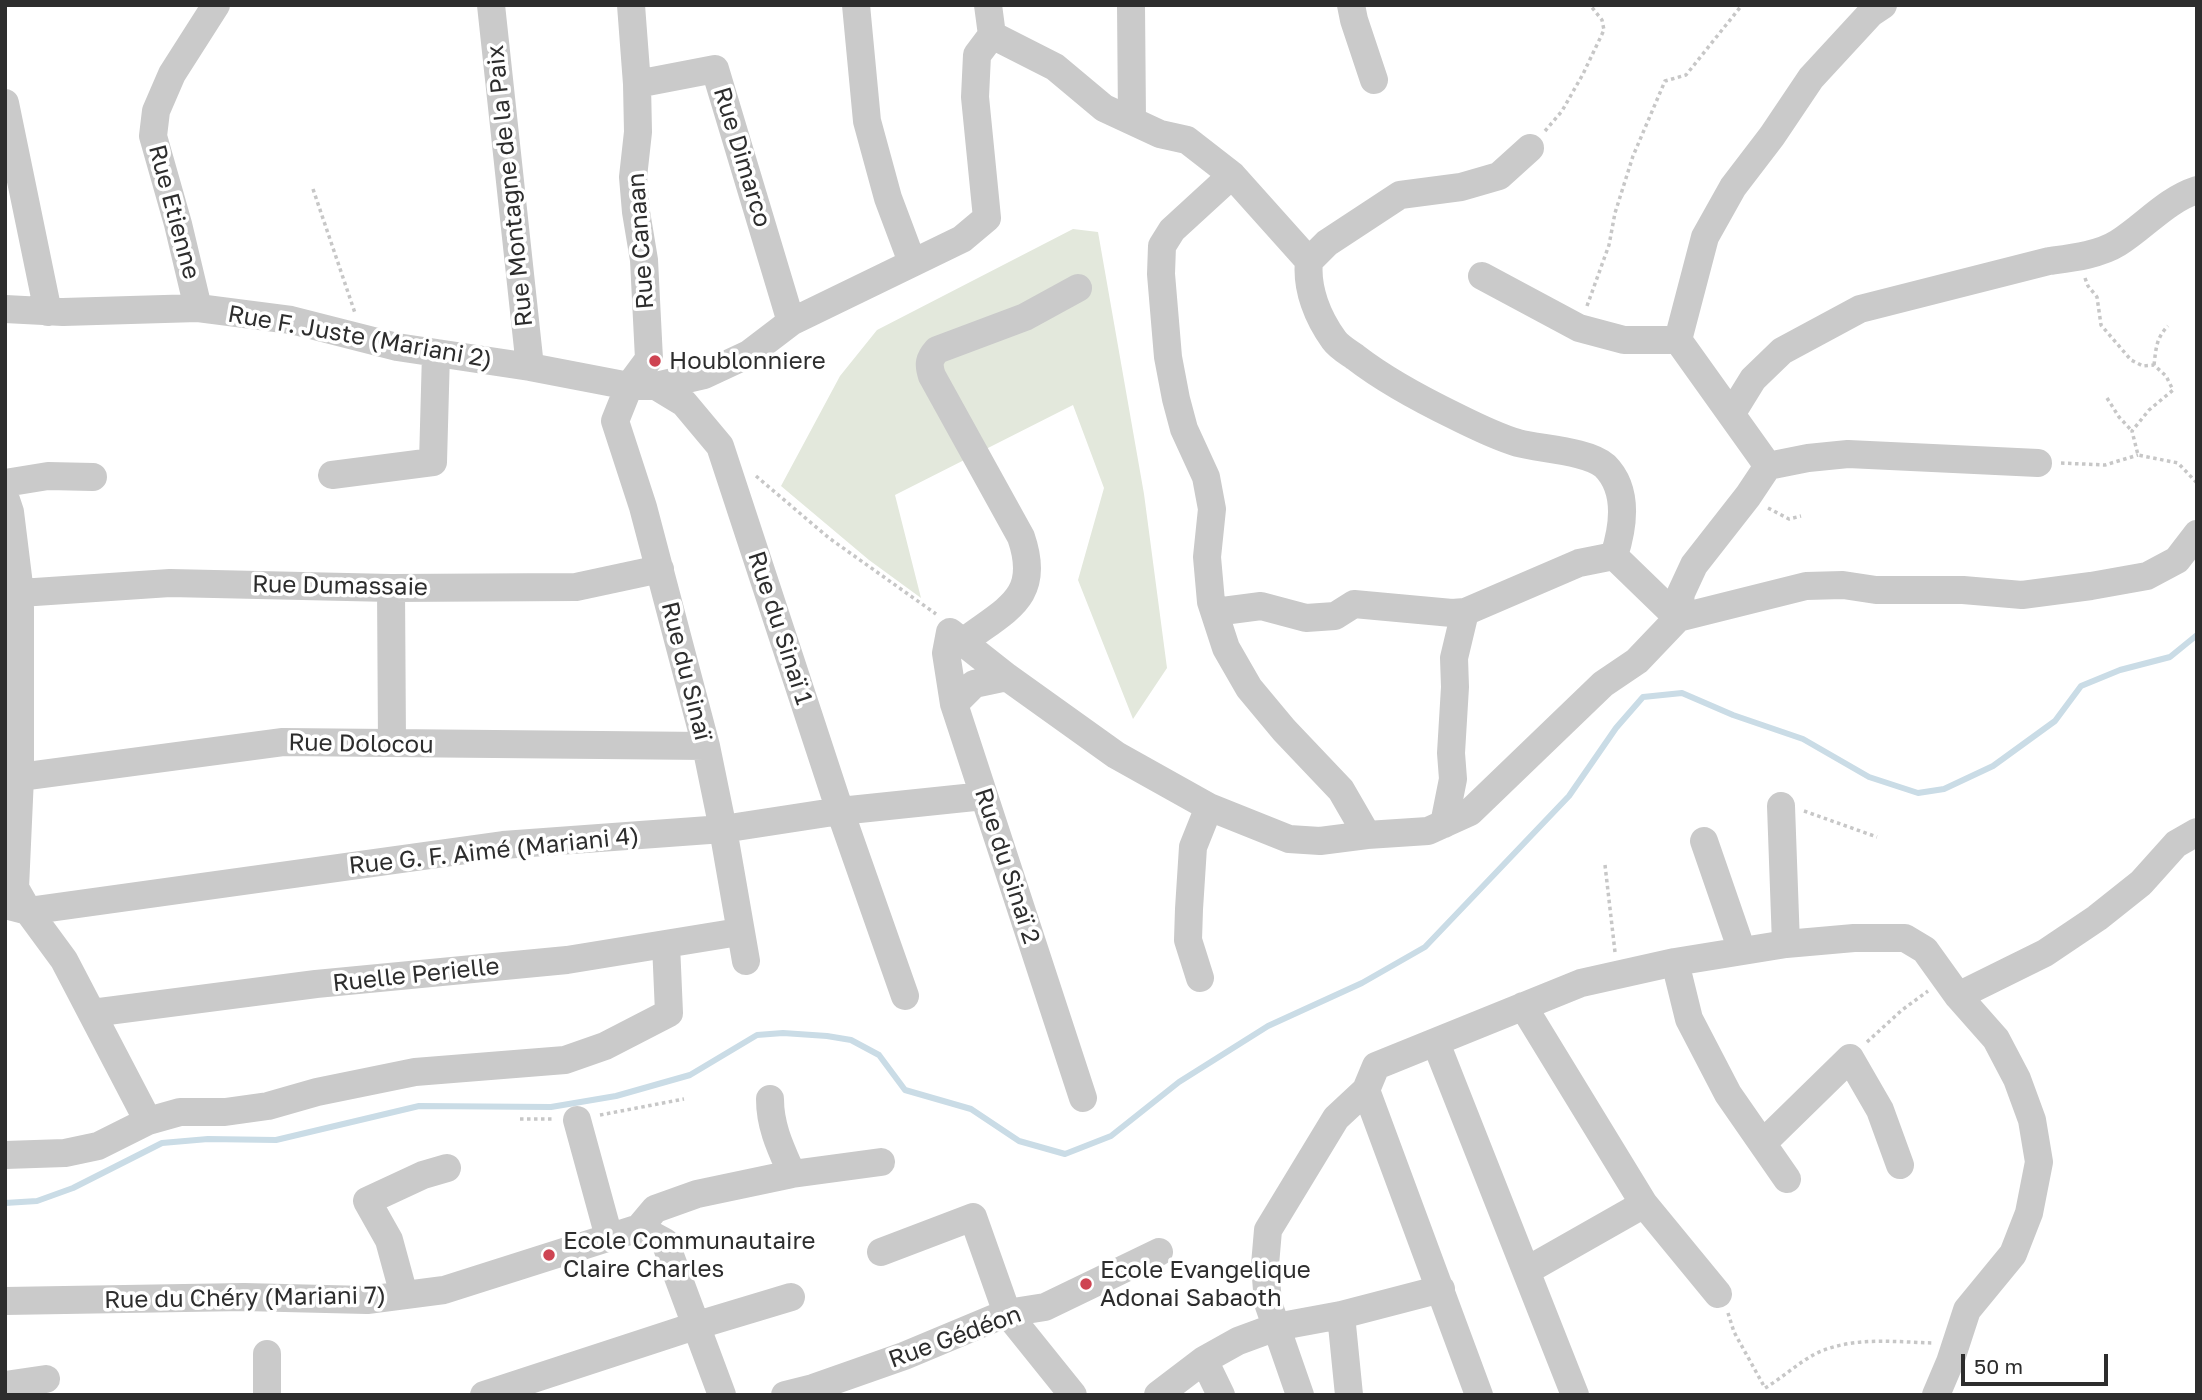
<!DOCTYPE html>
<html>
<head>
<meta charset="utf-8">
<style>
	body { margin:0 }
	#map { position:relative; width:2202px; height:1400px; overflow:hidden; background:#fff; font-family:"Golos Text",sans-serif }
	canvas { display:block }
	.frame { position:absolute; inset:0; border:7px solid #2d2d2d; pointer-events:none }
	.scale { position:absolute; left:1961px; top:1354px; width:147px; height:32px; box-sizing:border-box; border:4px solid #2d2d2d; border-top:0; padding-left:9px; font-size:21px; line-height:24px; white-space:nowrap; color:#2d2d2d; -webkit-text-stroke:5px #fff; paint-order:stroke }
</style>
</head>
<body>
<div id="map">
<canvas width="2202" height="1400"></canvas>
<div class="frame"></div>
<div class="scale">50 m</div>
</div>
<script>
const g = document.querySelector('canvas').getContext('2d');
g.lineJoin = 'round';
function fill(path, color) {
  g.fillStyle = color;
  g.fill(path, 'evenodd');
}
function strokePath(path, color, width, dash) {
  g.strokeStyle = color;
  g.lineWidth = width;
  g.lineCap = dash ? 'butt' : 'round';
  g.setLineDash(dash || []);
  g.stroke(path);
}
function drawText(font, color, halo, rows, align = 'center') {
  g.font = font + ' "Golos Text",sans-serif';
  g.lineWidth = 7;
  g.setLineDash([]);
  g.textBaseline = 'middle';
  g.strokeStyle = halo;
  g.fillStyle = color;
  for (const [text, x, y, turn = 0] of rows) {
    g.save();
    g.translate(x, y);
    g.rotate((+turn || 0) * Math.PI / 180);
    g.textAlign = isNaN(turn) ? turn : align;
    if (halo) g.strokeText(text, 0, 0);
    g.fillText(text, 0, 0);
    g.restore();
  }
}
fill(new Path2D(`
	M1073 229 1098 232 1144 494 1167 668 1133 719 1078 580 1104 488 1073 405 895 495 921 598 869 560 781 486 840 376 877 330Z`), '#e3e8dc');
strokePath(new Path2D(`
	M5 1203 37 1201 73 1188 162 1143 208 1139 276 1140 419 1106 551 1107 616 1096 690 1075 757 1035 783 1033 827 1036 851 1040 879 1055 905 1090 971 1109 1019 1141 1065 1154 1111 1136 1179 1082 1268 1026 1362 983 1425 947 1569 796 1616 728 1643 697 1682 693 1733 715 1803 739 1869 777 1918 793 1944 789 1993 766 2055 721 2081 686 2120 670 2170 657 2197 635`), '#cadce6', 6);
strokePath(new Path2D(`
	M1545 131 1562 111 1583 74 1604 30 1602 20 1590 5
	M313 189 355 313
	M2085 278 2088 286 2097 297 2101 325 2131 360 2143 366 2154 365 2166 376 2173 390 2149 410 2132 431 2138 455 2178 463 2197 483
	M1587 306 1609 245 1615 213 1633 156 1665 81 1686 75 1742 5
	M2154 365C2156 349 2156 338 2168 326
	M2107 398 2119 417 2132 431
	M2061 463 2105 465 2138 455
	M756 476 829 538 936 614
	M1768 508 1789 519 1801 516
	M1804 811 1877 837
	M1605 865 1615 952
	M1867 1042 1902 1010 1928 991
	M600 1115 684 1099
	M520 1119H554
	M1728 1313 1734 1332 1765 1388C1782 1378 1798 1363 1815 1354 1851 1336 1895 1342 1933 1343`), '#c7c7c7', 3.5, [3.5, 3.5]);
strokePath(new Path2D(`
	M491 5 530 367
	M631 5 637 84 638 132 633 177 636 212 644 260 649 359 629 386 615 421 643 507 706 746 723 829 746 961
	M856 5 867 121 888 198 912 262
	M988 5 992 35 1055 67 1104 108 1160 134 1187 140 1232 175 1309 261
	M1131 5 1132 120
	M1351 5 1354 20 1374 80
	M637 84 715 69 791 322
	M5 103 48 312
	M1530 148 1499 176 1461 187 1400 195 1327 243 1309 261C1306 289 1318 318 1334 340 1339 347 1348 352 1355 357 1386 381 1420 399 1455 416 1475 426 1497 437 1518 443 1541 449 1588 451 1605 466 1629 490 1623 528 1614 556
	M1232 175 1172 230 1162 246 1161 274 1168 357 1176 399 1184 429 1206 477 1212 509 1207 557 1211 602 1226 648 1249 688 1284 730 1341 790 1367 835
	M1482 276 1579 328 1624 340H1678
	M198 308 178 224 153 136 156 111 172 74 216 5
	M5 309 63 312 198 308 291 320 397 347 530 367 629 386H656L704 375 749 354 791 322 962 239 987 218 975 97 977 55 992 35
	M656 386 684 403 720 446 840 811 905 996
	M1732 413 1753 379 1782 351 1860 309 2049 261C2071 258 2099 255 2118 243 2145 226 2166 200 2197 190
	M1768 466 1678 340 1705 237 1733 187 1772 136 1811 78 1871 13 1883 5
	M332 475 433 462 436 353
	M5 483 48 476 93 477
	M5 497 10 512 20 593V777L15 888 28 911 64 960 148 1121
	M1614 556 1678 618
	M391 588 392 743
	M20 593 170 583 391 588 576 587 660 569
	M1215 612 1261 606 1306 618 1335 616 1354 604 1452 613 1465 612 1579 563 1614 556
	M1678 618 1681 593 1694 565 1748 496 1768 466 1808 458 1848 454 2038 463
	M963 642C1006 609 1042 598 1021 537L932 376C928 364 929 359 937 350L1025 317 1078 288
	M954 704 974 684 1007 677
	M20 777 283 742 706 746
	M1781 806 1786 944
	M1444 824 1453 779 1451 753 1455 687 1454 658 1465 612
	M1704 841 1742 951
	M5 905 28 911 503 845 723 829 840 811 984 796
	M1675 962 1689 1019 1728 1094 1787 1179
	M1200 978 1188 940 1189 909 1193 847 1209 807
	M1958 996 2045 953 2097 918 2141 883 2176 844 2197 832
	M1523 1006 1644 1204
	M92 1013 316 984 567 960 739 932
	M1436 1043 1575 1395
	M1366 1090 1479 1395
	M1083 1098 954 704 946 653 950 632 1007 677 1116 755 1209 807 1289 839 1320 841 1367 835 1428 831 1470 812 1603 684 1637 661 1678 618 1806 586 1843 585 1876 590H1963L2022 595 2091 586 2147 576 2177 560 2197 534
	M770 1099C770 1127 781 1149 792 1174
	M577 1120 609 1237
	M1763 1143 1850 1058 1880 1110 1900 1165
	M5 1155 65 1153 98 1146 148 1121 180 1112H225L268 1106 317 1092 415 1072 565 1060 605 1046 669 1013 666 944
	M639 1228 665 1242 722 1395
	M881 1252 973 1217 1007 1313 1073 1395
	M1526 1271 1644 1204 1718 1294
	M404 1295 389 1240 367 1201 423 1175 447 1168
	M5 1301 244 1297 367 1300 444 1290 639 1228 655 1209 697 1194 792 1174 881 1162
	M1341 1315 1349 1395
	M267 1354V1395
	M1204 1360 1221 1395
	M5 1385 46 1379
	M484 1395 698 1325 791 1297
	M785 1395 813 1388 904 1356 1007 1313 1045 1307 1159 1252
	M1158 1395 1204 1360 1238 1341 1276 1327 1341 1315 1441 1289
	M1300 1395 1268 1303 1265 1265 1268 1230 1336 1118 1366 1090 1376 1066 1581 983 1675 962 1786 944 1854 938H1905L1925 950 1958 996 1996 1039 2017 1079 2032 1120 2039 1162 2029 1213 2013 1254 1967 1310 1950 1362 1936 1395`), '#cacaca', 28);
for (const [x, y, r, color] of [
	[655,361,7,"#ce4452"],
	[549,1255,7,"#ce4452"],
	[1086,1284,7,"#ce4452"]
]) {
  const dot = new Path2D();
  dot.arc(x, y, r, 0, 2 * Math.PI);
  g.fillStyle = color;
  g.fill(dot);
  strokePath(dot, '#fff', 2.5);
}
drawText('24px', '#2d2d2d', '#fff', [
	["Rue Dimarco",742,157,73],
	["Rue Montagne de la Paix",510,186,-96],
	["Rue Etienne",174,212,75],
	["Rue Canaan",641,241,-94],
	["Rue F. Juste (Mariani 2)",360,337,10],
	["Rue Dumassaie",340,586,1],
	["Rue du Sinaï 1",780,628,72],
	["Rue du Sinaï",686,671,76],
	["Rue Dolocou",361,744,1],
	["Rue G. F. Aimé (Mariani 4)",494,851,-6],
	["Rue du Sinaï 2",1007,866,72],
	["Ruelle Perielle",416,975,-6],
	["Rue du Chéry (Mariani 7)",245,1298,-1],
	["Rue Gédéon",955,1337,-20]
]);
drawText('24px', '#2d2d2d', '#fff', [
	["Houblonniere",669,361],
	["Ecole Communautaire",563,1241],
	["Claire Charles",563,1269],
	["Ecole Evangelique",1100,1270],
	["Adonai Sabaoth",1100,1298]
], 'left');
</script>
</body>
</html>
